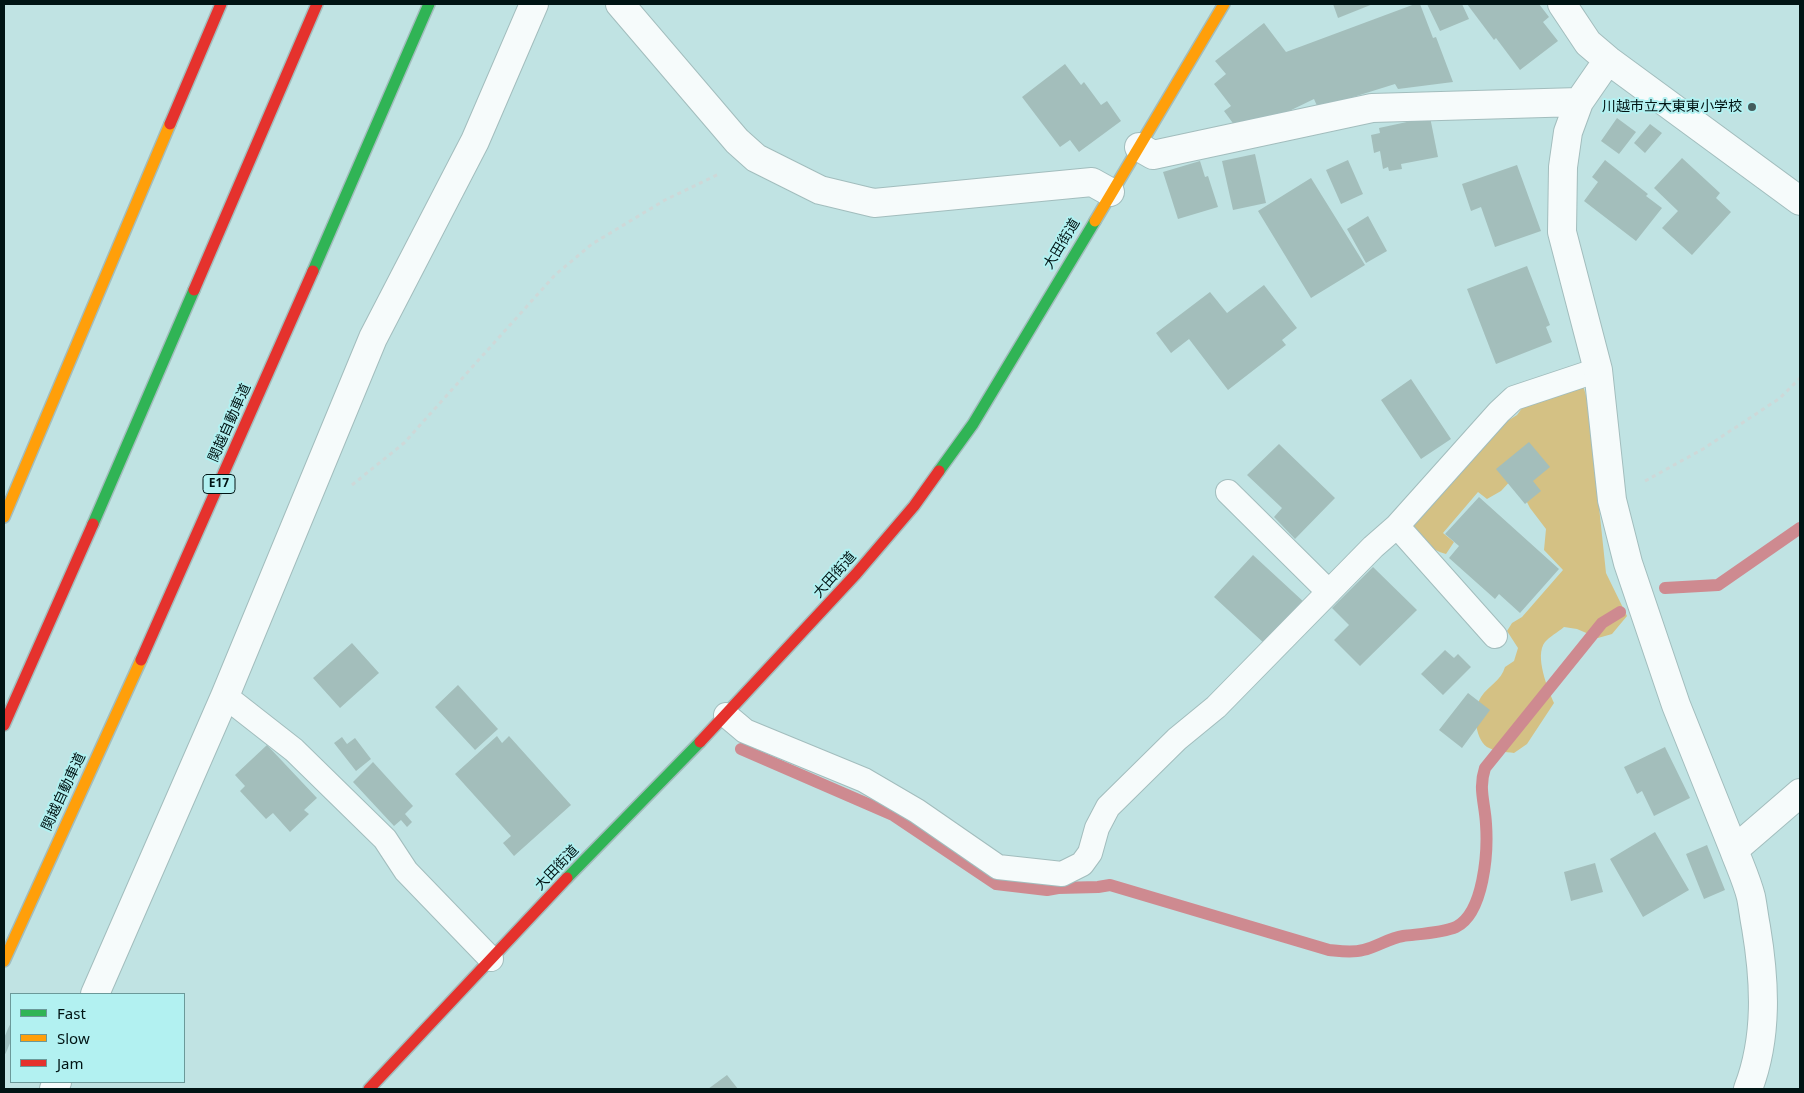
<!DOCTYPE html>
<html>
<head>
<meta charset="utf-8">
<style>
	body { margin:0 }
	#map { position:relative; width:1804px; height:1093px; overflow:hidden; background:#c0e3e3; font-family:"Noto Sans",sans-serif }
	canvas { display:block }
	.frame { position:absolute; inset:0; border:5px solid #001414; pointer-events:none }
	.legend { position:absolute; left:10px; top:993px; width:175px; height:90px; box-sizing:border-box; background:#b2f1f1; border:1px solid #6b9999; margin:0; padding:6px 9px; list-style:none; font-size:15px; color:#001414 }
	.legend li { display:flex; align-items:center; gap:10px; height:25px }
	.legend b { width:25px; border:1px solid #6b9999 }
</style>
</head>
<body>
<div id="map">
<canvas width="1804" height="1093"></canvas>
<div class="frame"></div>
<ul class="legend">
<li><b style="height:6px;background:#30b455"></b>Fast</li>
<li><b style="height:6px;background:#ff9f0a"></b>Slow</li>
<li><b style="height:6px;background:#e5322d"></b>Jam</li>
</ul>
</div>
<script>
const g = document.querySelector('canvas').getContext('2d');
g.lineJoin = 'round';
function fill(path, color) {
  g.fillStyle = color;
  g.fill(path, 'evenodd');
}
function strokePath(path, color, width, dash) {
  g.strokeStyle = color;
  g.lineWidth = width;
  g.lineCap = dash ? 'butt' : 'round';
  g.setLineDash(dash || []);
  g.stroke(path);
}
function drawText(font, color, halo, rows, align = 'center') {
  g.font = font + ' "Noto Sans","Noto Sans JP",sans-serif';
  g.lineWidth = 4;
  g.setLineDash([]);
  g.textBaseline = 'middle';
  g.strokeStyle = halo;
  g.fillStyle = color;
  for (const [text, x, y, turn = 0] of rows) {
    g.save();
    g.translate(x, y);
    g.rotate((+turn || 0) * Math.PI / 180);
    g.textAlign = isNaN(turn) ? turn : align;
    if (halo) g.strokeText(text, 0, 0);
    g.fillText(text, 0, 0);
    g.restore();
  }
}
fill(new Path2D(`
	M1583 385 1588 403 1606 573 1627 616 1612 634 1598 638 1577 629 1564 627C1558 632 1549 637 1545 642 1534 656 1548 689 1554 703L1527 744 1514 753C1506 752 1493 751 1487 747 1474 737 1473 709 1481 697 1489 685 1501 681 1505 667L1514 661 1518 648 1507 631 1512 623 1522 617 1563 570 1544 550 1546 529 1530 508 1514 477 1501 491 1487 499 1478 492 1443 533 1454 542 1446 554C1430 550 1423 540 1414 526L1422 504 1501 425 1517 415 1525 404 1543 401 1558 392Z`), '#d4c184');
strokePath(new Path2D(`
	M1665 588 1718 585 1800 528
	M741 749 893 815 996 884 1047 890 1058 888 1098 887 1110 885 1329 950C1340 951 1352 953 1363 950 1377 947 1389 938 1403 936 1418 934 1442 933 1456 927 1484 913 1488 852 1486 824 1485 803 1478 789 1485 768L1602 623 1620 612`), '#ce8a90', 12);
fill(new Path2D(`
	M1333 4H1373L1338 18Z
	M1415 4H1420L1433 38 1436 37 1453 82 1398 89 1395 84 1318 108 1314 99 1283 114 1235 126 1224 111 1231 106 1214 84 1226 74 1215 61 1264 23 1286 52Z
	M1427 4H1462L1469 19 1440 31Z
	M1467 4H1539L1549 17 1543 22 1558 41 1520 70 1496 38 1494 40Z
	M1065 64 1081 85 1084 82 1101 105 1107 101 1121 121 1079 152 1070 140 1060 147 1022 97Z
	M1430 117 1438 157 1401 164 1402 169 1389 171 1388 167 1383 169 1380 151 1374 153 1371 135 1380 133 1379 128Z
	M1617 118 1636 132 1619 154 1601 141Z
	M1650 124 1662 133 1645 153 1634 143Z
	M1255 154 1266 203 1233 210 1222 161Z
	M1682 158 1720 193 1716 198 1731 212 1692 255 1662 228 1678 211 1654 188Z
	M1348 160 1363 194 1341 204 1326 170Z
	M1605 160 1648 194 1646 196 1662 208 1636 241 1584 201 1598 182 1592 177Z
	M1200 161 1205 177 1208 176 1218 207 1178 219 1163 172Z
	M1517 165 1541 231 1495 247 1481 207 1471 211 1462 184Z
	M1311 178 1365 265 1311 298 1258 211Z
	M1368 216 1387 251 1366 263 1347 229Z
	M1527 266 1550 325 1546 327 1552 342 1496 364 1467 289Z
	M1264 285 1297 328 1282 340 1286 345 1228 390 1189 339 1171 353 1156 333 1210 292 1227 313Z
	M1411 379 1451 439 1421 459 1381 400Z
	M1529 442 1550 467 1533 481 1541 491 1525 504 1496 469Z
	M1279 444 1335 498 1295 539 1274 517 1282 508 1247 475Z
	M1479 497 1559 569 1520 613 1499 594 1495 599 1449 558 1459 546 1445 534Z
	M1253 555 1305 603 1266 645 1214 597Z
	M1373 567 1417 610 1360 666 1334 640 1349 625 1332 608Z
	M352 643 379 673 340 708 313 678Z
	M1445 650 1454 658 1458 654 1471 667 1443 695 1421 674Z
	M458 685 498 729 475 750 435 707Z
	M1468 693 1490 710 1462 748 1439 730Z
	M497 736 502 743 509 736 571 805 514 856 503 843 511 836 455 774Z
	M342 737 347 744 355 738 371 759 356 771 334 743Z
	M267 745 317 798 304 810 309 814 290 832 273 813 266 819 240 791 245 786 235 775Z
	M1665 747 1690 798 1654 816 1642 791 1637 794 1624 767Z
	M373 762 413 806 405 814 412 822 407 827 401 820 394 826 353 782Z
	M1655 832 1689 890 1643 917 1610 859Z
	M1707 845 1725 890 1704 899 1686 854Z
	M1595 863 1603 892 1571 901 1564 872Z
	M727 1075 738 1089H708Z`), '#a3bebb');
strokePath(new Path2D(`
	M4 1038 11 1041`), '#a3c4c4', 28, [28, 14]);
const lane = new Path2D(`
	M1228 492 1329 592
	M1397 526 1495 636
	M225 696 294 750 385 839 406 871 491 959
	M726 715 745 731 864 780 917 811 998 867 1062 874 1082 864 1090 853 1097 828 1108 807 1177 739 1216 707 1373 547 1397 526 1499 412 1514 398 1598 370`);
const street = new Path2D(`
	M620 4 737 141 756 158 820 190 874 203 1092 182 1110 192
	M1562 4 1588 43 1608 60 1800 201
	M1608 60 1579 102 1568 132 1563 167 1562 232 1598 370 1612 500 1628 563 1676 705 1734 850
	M1139 147 1153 155 1372 108 1579 102
	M95 994 225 696 373 338 475 141 534 4
	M54 1089 57 1082
	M1748 1089C1768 1037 1765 981 1756 927 1754 917 1753 907 1751 897 1747 881 1740 866 1734 850L1800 793`);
const fast = new Path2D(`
	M313 271 429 4
	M939 471 973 424 1095 221
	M93 524 194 290
	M567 878 700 742`);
const slow = new Path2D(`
	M1095 221 1224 4
	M4 517 170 124
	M4 961 141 660`);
const jam = new Path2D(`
	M170 124 221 4
	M194 290 317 4
	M141 660 313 271
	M4 725 93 524
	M700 742 856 574 914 506 939 471
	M369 1089 567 878`);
strokePath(lane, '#a2bdbd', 26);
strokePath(street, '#a2bdbd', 30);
strokePath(fast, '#a2bdbd', 14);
strokePath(slow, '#a2bdbd', 14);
strokePath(jam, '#a2bdbd', 14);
strokePath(new Path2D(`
	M1645 481 1703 449 1780 398 1800 378
	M352 485 404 443 555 275 592 244 665 200 719 174`), '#ced8d8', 3, [4, 4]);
strokePath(lane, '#f6fbfb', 24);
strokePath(street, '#f6fbfb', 28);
strokePath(fast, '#30b455', 11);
strokePath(slow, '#ff9f0a', 11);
strokePath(jam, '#e5322d', 11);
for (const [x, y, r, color] of [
	[1752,107,5,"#435c5c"]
]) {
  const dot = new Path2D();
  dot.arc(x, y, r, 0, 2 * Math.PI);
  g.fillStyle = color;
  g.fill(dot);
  strokePath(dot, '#b2f1f1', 2);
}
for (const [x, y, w] of [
	[219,484,32]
]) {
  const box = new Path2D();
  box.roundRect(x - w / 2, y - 9.5, w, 19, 4);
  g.fillStyle = '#b2f1f1';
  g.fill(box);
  strokePath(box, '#001414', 1);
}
drawText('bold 12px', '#001414', null, [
	["E17",219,484]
]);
drawText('14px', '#001414', '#b2f1f1', [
	["川越市立大東東小学校",1742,107]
], 'right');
drawText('14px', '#001414', '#b2f1f1', [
	["大田街道",1062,244,-59],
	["関越自動車道",230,423,-66],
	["大田街道",835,575,-48],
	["関越自動車道",64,792,-65],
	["大田街道",557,868,-46]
]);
</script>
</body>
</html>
